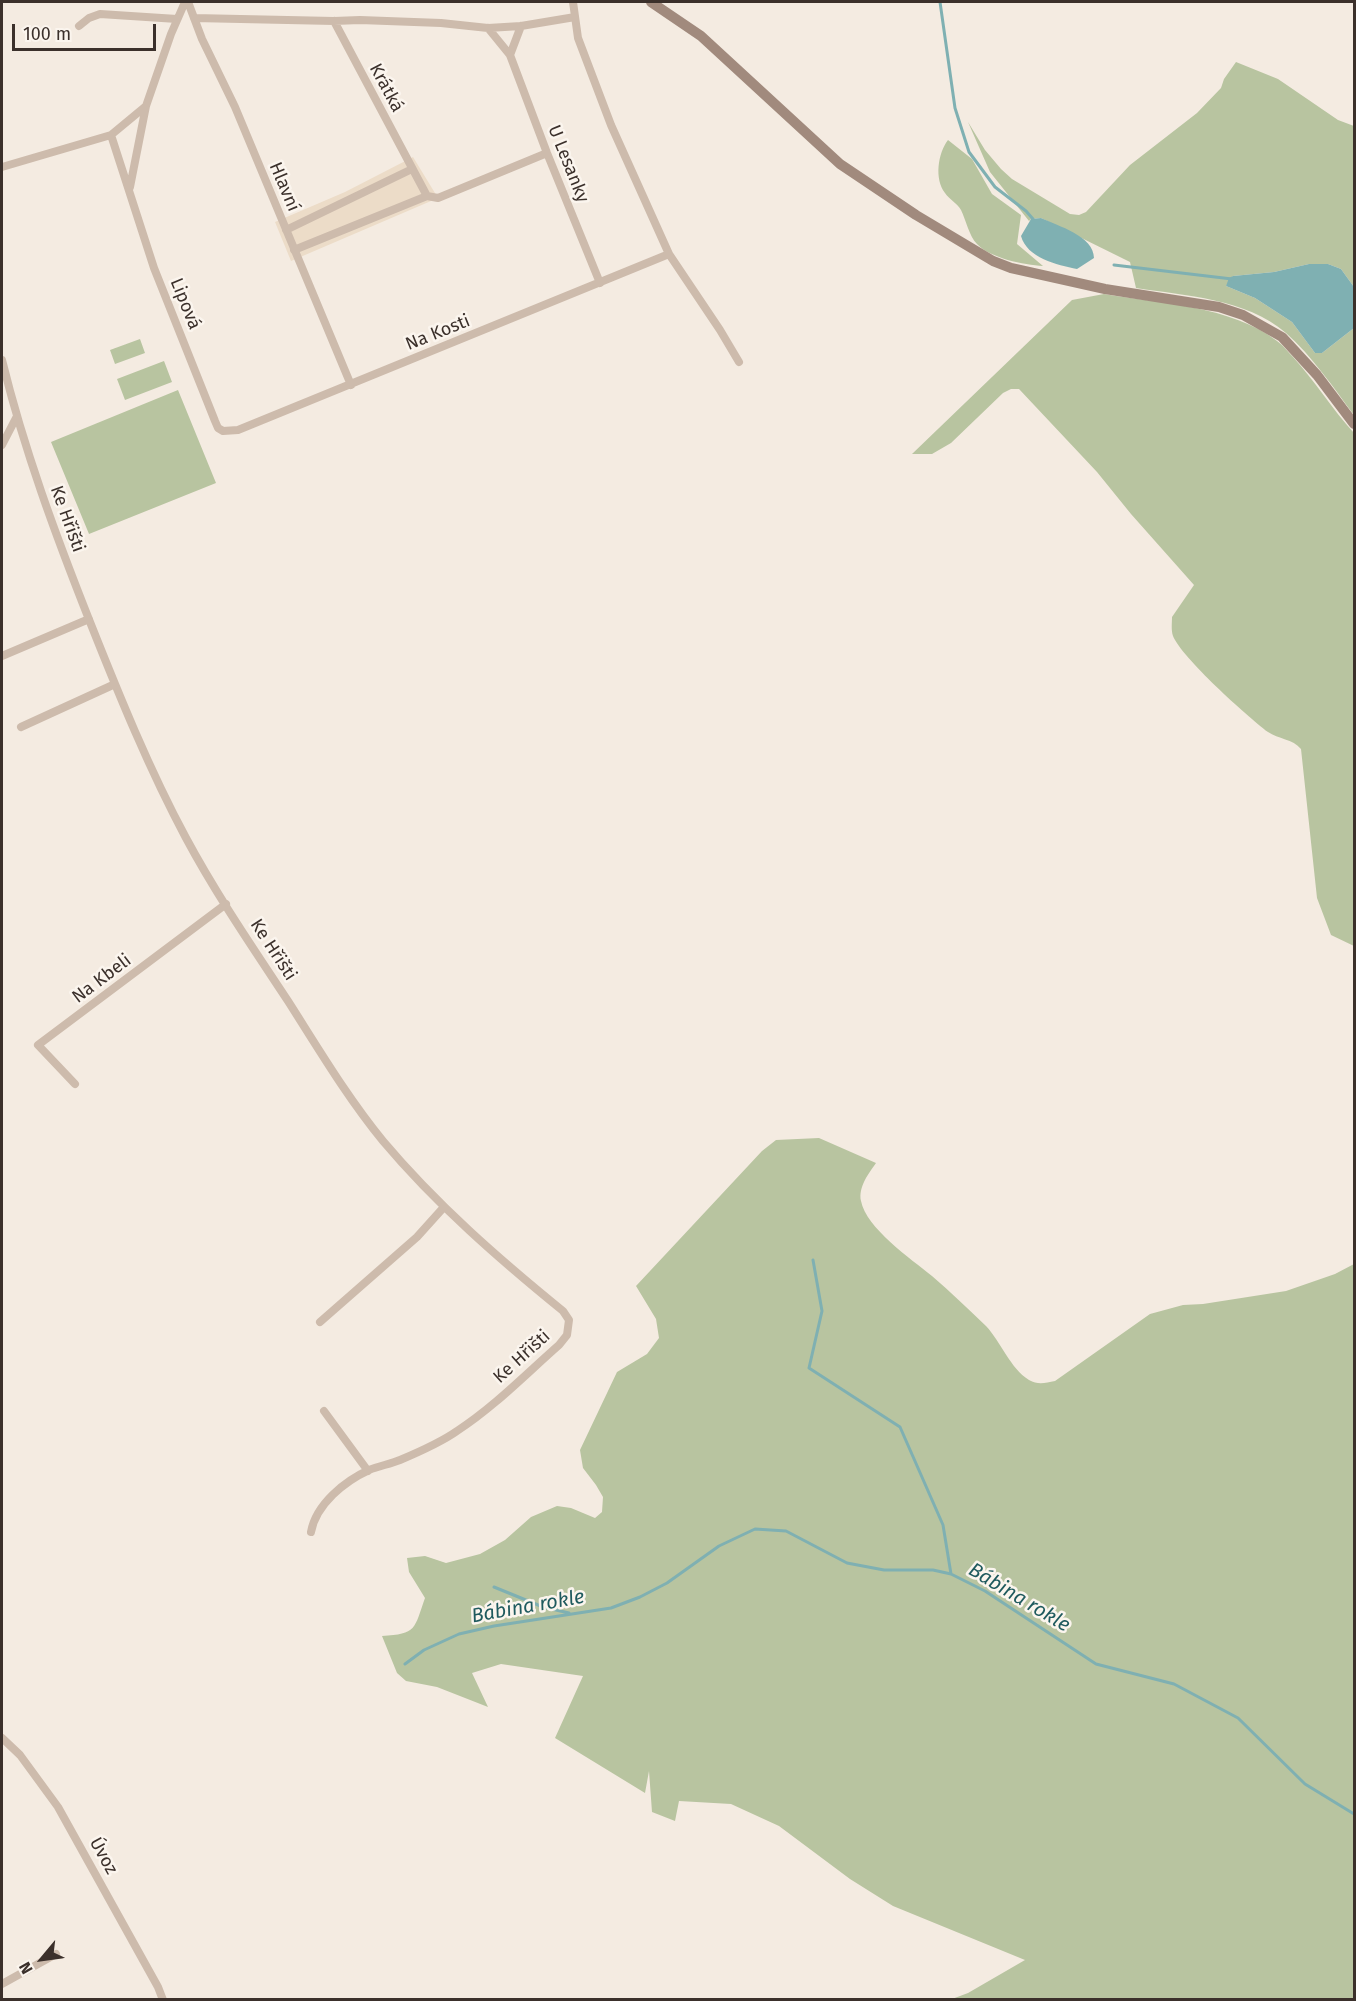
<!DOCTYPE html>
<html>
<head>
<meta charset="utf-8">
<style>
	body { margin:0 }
	#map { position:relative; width:1356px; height:2001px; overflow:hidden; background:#f4ebe1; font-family:"Fira Sans",sans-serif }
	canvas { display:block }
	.frame { position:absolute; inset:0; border:3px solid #3b302b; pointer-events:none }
	.north { position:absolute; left:12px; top:1929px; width:60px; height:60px; -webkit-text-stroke:4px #fbf5ee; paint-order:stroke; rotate:241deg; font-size:16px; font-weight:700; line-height:24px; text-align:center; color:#3b302b }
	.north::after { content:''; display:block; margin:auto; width:21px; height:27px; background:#3b302b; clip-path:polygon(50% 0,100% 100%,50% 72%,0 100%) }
	.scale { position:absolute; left:12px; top:24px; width:144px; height:27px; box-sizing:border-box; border:3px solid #3b302b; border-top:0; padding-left:8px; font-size:18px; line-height:21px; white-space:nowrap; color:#3b302b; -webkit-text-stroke:4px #fbf5ee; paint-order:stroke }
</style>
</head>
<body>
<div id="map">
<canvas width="1356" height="2001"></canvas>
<div class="frame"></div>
<div class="north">N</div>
<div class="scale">100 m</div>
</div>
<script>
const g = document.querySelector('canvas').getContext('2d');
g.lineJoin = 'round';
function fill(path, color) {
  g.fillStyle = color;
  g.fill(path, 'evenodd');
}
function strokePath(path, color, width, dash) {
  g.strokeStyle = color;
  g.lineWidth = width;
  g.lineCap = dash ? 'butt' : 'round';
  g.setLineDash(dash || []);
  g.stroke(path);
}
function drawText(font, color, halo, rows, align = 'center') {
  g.font = font + ' "Fira Sans",sans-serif';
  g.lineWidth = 5;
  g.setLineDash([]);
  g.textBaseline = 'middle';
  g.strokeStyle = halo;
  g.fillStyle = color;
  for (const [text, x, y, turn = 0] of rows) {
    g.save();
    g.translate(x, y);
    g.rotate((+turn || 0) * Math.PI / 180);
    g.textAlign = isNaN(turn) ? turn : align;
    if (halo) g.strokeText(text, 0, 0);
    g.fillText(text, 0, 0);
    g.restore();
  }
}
fill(new Path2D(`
	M1236 62 1278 79 1338 120 1354 126V287L1341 269 1328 264H1309L1274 272 1233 276 1226 286 1255 298 1292 322 1315 353H1322L1354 328V415C1333 387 1312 356 1286 333 1245 298 1186 296 1136 288L1130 262 1041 218 1031 219 1029 221 990 172 968 122 985 150 1001 169 1012 179 1070 214 1079 215 1086 212 1130 165 1197 113 1221 88 1224 79Z
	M948 140 972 159 992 194 1021 215 1017 244 1043 266C1024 265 990 258 977 244 969 236 966 220 961 210 957 203 949 199 945 193 934 179 938 153 948 140Z
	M1104 294C1158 303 1232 306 1277 341 1283 345 1288 352 1293 357 1315 381 1332 409 1354 433V946L1331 935 1317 898 1301 749C1293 739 1278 739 1268 732 1247 716 1182 658 1173 636 1171 630 1172 623 1172 617L1194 585 1131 514 1097 472 1019 389H1011L1003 393 951 443 932 454H912L1072 300Z
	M140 339 145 353 115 364 110 350Z
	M164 361 172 382 125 400 117 379Z
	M178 390 216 483 89 534 51 442Z
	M819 1138 876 1163C869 1173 858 1187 861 1201 866 1228 911 1259 932 1276 951 1292 968 1309 986 1326 1001 1342 1010 1368 1029 1380 1038 1385 1045 1383 1055 1381L1150 1314 1183 1305 1203 1304 1286 1291 1335 1274 1354 1264V1999H952L968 1993 1025 1960 893 1906 850 1879 779 1826 731 1804 679 1801 675 1821 652 1812 649 1771 645 1793 555 1738 583 1676 501 1664 472 1673 488 1707 437 1687 406 1681 397 1673 382 1636C417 1634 414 1629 425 1598L409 1572 407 1558 425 1556 446 1563 480 1554 505 1540 531 1517 557 1506 571 1508 595 1518 602 1512 603 1497 596 1485 583 1468 580 1450 617 1372 647 1354 659 1338 656 1319 636 1286 762 1151 776 1140Z`), '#b8c4a0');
fill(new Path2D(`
	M413 157 438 198 291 261 275 222 345 192Z`), '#ecdcc8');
fill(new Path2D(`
	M1041 218C1058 226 1094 236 1094 258L1077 269C1057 265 1027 258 1021 236L1031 219Z
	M1309 264H1328L1341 269 1354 287V328L1322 353H1315L1292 322 1255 298 1226 286 1229 278 1233 276 1274 272Z`), '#7fb0b2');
strokePath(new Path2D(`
	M940 2 955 108 969 152 995 187 1026 211 1033 219
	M1114 265 1232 279
	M813 1260 822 1311 809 1368 900 1427 943 1525 951 1574
	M494 1587 543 1607 569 1613
	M405 1664 424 1650 459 1634 494 1626 611 1608 640 1597 667 1583 719 1546 755 1529 786 1531 847 1563 884 1570H933L951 1574 985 1591 1096 1664 1174 1684 1238 1718 1305 1784 1354 1814`), '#7fb0b2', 3);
strokePath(new Path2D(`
	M188 2 202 39 235 107 351 385
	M573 2 578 38 611 125 669 254 720 330 739 362
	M194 18 334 21 360 20 441 23 488 28 521 26 575 17
	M334 21 427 196
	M79 26 89 18 100 14 177 19
	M488 28 510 55 547 153 600 283
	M510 55 521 26
	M111 135 154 268 215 421 218 428 223 431 238 430 669 254
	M2 167 111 135 146 106 171 34 185 2
	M130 187 146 106
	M427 196 438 198 547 153
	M286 230 412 169
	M294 250 427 196
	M2 360C24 450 56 536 90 622 119 695 149 769 186 838 216 894 253 948 288 1001 318 1048 347 1097 383 1141 436 1204 499 1259 563 1311L569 1320 567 1335 559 1345C526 1374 494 1407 457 1431 440 1443 419 1452 400 1460 390 1464 379 1466 369 1470 345 1481 316 1504 311 1532
	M2 445 16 418
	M2 656 89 619
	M21 727 115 684
	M75 1084 38 1045 226 904
	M320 1322 417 1237 444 1207
	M324 1411 368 1471
	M2 1738 20 1755 58 1807 158 1987 163 2000
	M2 1984 56 1954`), '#cdbbac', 8);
strokePath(new Path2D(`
	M651 2 701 36 840 164 916 215 993 261 1011 268 1105 289 1219 307 1243 315 1282 337 1317 375 1354 424`), '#a18a7d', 10);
drawText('18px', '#3b302b', '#fbf5ee', [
	["Krátká",386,88,62],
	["U Lesanky",568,164,68],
	["Hlavní",284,187,67],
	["Lipová",185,304,68],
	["Na Kosti",438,333,-22],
	["Ke Hřišti",67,519,70],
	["Ke Hřišti",273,950,57],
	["Na Kbeli",102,979,-37],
	["Ke Hřišti",522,1357,-42],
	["Úvoz",103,1856,61]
]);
drawText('italic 20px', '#1f5a5e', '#fbf5ee', [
	["Bábina rokle",1019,1598,31],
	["Bábina rokle",528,1607,-10]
]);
</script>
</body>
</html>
